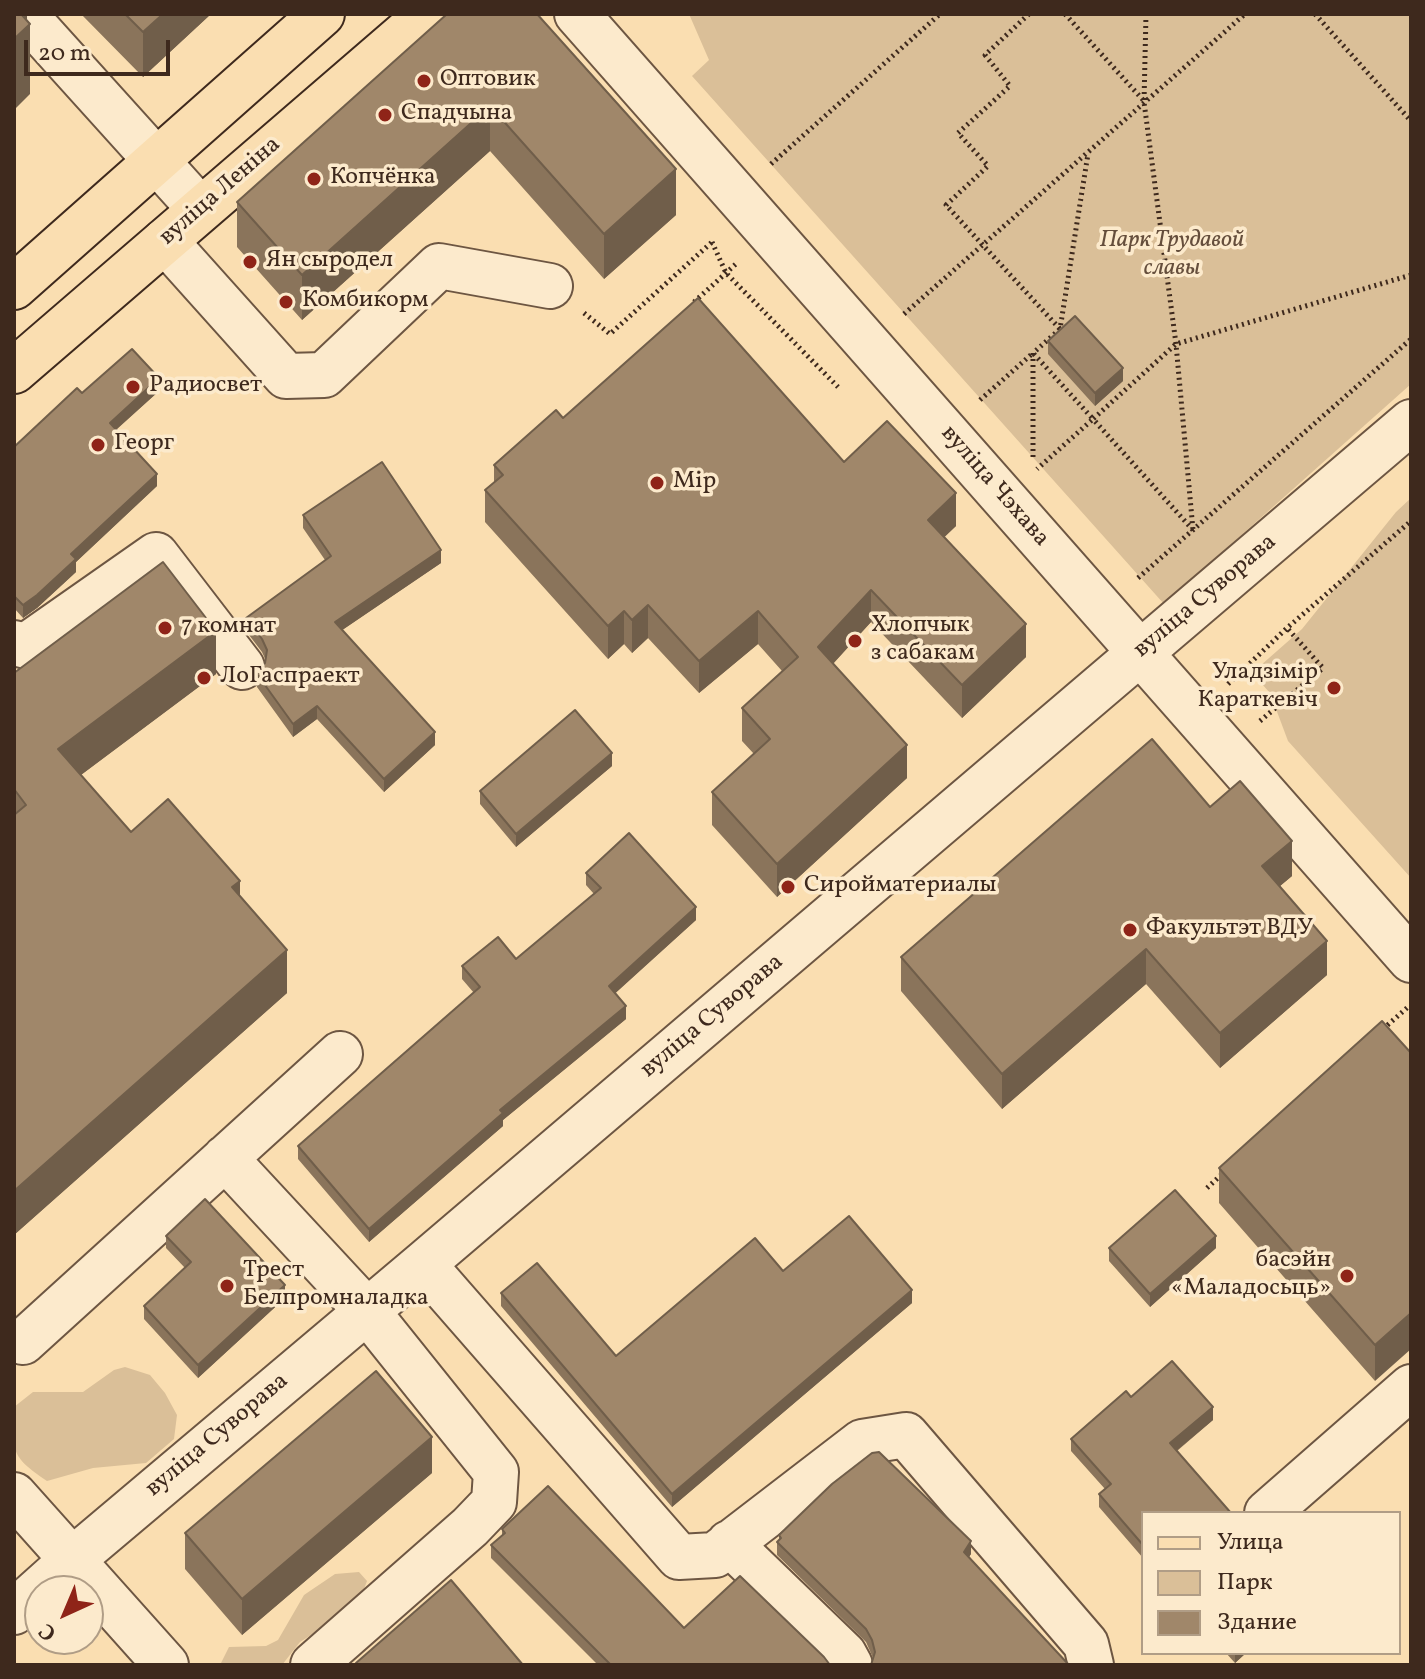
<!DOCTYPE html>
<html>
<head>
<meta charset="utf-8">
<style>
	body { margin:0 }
	#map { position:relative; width:1425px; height:1679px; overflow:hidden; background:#fadeb1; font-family:Vollkorn,serif }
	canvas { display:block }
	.frame { position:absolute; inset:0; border:16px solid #3e291d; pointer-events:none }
	.legend { position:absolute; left:1141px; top:1511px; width:260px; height:144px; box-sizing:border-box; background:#fceacc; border:2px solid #b09d86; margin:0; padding:10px 14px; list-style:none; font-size:24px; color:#3e291d }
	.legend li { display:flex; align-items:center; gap:16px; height:40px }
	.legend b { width:40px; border:2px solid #b09d86 }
	.north { position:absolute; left:24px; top:1575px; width:80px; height:80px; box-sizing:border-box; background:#fceacc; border:2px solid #b09d86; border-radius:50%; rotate:224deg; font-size:22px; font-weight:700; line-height:32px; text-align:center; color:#3e291d }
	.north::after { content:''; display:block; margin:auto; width:28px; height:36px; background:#8f2418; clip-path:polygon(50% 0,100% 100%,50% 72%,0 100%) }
	.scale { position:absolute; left:24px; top:40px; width:146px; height:36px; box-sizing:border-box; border:4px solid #3e291d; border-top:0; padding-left:10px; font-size:24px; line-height:28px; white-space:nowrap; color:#3e291d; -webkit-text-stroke:6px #fceacc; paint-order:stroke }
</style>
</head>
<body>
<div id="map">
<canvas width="1425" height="1679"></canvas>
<div class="frame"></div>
<ul class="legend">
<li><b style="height:10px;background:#fadeb1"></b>Улица</li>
<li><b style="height:22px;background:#dabf98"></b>Парк</li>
<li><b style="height:22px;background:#a0876a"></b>Здание</li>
</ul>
<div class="north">С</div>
<div class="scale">20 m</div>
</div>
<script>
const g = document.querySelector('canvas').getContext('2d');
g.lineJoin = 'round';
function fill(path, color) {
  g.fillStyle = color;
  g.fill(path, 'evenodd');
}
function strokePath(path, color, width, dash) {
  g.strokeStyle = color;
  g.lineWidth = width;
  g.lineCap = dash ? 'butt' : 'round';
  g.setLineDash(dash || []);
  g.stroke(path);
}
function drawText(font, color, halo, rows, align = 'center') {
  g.font = font + ' Vollkorn,serif';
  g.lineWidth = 7;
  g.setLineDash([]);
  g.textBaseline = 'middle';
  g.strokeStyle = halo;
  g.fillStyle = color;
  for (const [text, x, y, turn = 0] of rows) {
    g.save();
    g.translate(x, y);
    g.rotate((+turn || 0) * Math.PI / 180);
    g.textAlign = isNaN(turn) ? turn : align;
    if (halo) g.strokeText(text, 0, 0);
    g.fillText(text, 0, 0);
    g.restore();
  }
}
fill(new Path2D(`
	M689 14H1411V384L1164 604 692 76 709 60Z
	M1411 498V878L1288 741 1270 693 1252 673 1302 629 1396 512Z
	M125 1367 150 1375 165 1393 177 1415 174 1439 146 1463 93 1468 47 1481C8 1454 14 1452 14 1407L33 1392H83L114 1370Z
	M359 1572 367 1581 358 1605 300 1642 282 1665H220L229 1647 266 1646 278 1640 304 1595 335 1574Z`), '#dabf98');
const minor = new Path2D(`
	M24 14 200 209
	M577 14 1411 960
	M165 241 286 376 324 375 439 266 550 286
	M14 643 26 646 156 555 242 667
	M225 1158 367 1311 496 1472 494 1502 470 1527 313 1665
	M423 1264 679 1557 715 1555 862 1442 906 1435 1086 1644 1091 1665
	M23 1342 340 1054
	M14 1495 166 1665
	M1267 1513 1411 1387
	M729 1543 844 1654 850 1665
	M14 1612 72 1560 423 1264 1411 422`);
const major = new Path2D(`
	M14 287 322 14
	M14 371 428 14`);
strokePath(minor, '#6d5642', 48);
strokePath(major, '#3e291d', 48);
strokePath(new Path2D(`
	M1029 14 985 55 1010 86 958 133 988 166 946 205 1060 329
	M1065 14 1144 101
	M1146 14 1144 102 1176 344 1193 530
	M1315 14 1411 121
	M771 164 940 14
	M712 242 726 273 838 387
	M694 302 737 263
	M584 313 610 334 712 242
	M904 314 1245 14
	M980 400 1033 353 1093 419 1037 469
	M1033 457V353L1060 329 1088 154
	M1193 530 1093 419 1176 344 1411 275
	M1138 578 1411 339
	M1228 684 1287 628 1411 521
	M1260 721 1323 668 1287 628
	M1383 1029 1408 1007
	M1207 1188 1221 1175`), '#3e291d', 5, [2, 4]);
strokePath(minor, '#fceacc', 44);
strokePath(major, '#fadeb1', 44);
fill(new Path2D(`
	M81 14H211L143 77Z
	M447 14 676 215 604 279 490 151 302 320 237 247V202Z
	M1048 341 1123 381 1095 406 1048 354Z
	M159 391 116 430 157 486 76 562V572L37 608 23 618 14 608V447L82 393Z
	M563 418 844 462 956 526 944 537 1026 657 962 718 871 622 833 664 907 778 777 897 712 825V792L754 754 742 741V708L782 671 758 644 699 693 648 638 632 653 624 644 608 659 485 522V490L494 482V465Z
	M303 515 441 563 342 630 435 745 384 792 317 719 293 737 257 687V674L265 663 266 661 262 652 246 631V618L325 560 303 528Z
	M14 673 216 674 81 775 131 832 240 896 287 993 14 1235Z
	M612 766 516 847 480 804V791Z
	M1210 807 1292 876 1280 886 1327 975 1220 1068 1146 984 1002 1109 901 991V957Z
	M586 873 696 920 615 993 626 1019 503 1120V1126L369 1242 298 1159V1146L474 993 462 979V966L516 959 594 894 586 885Z
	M1411 1053 1375 1381 1219 1203V1168Z
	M166 1236 285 1298 198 1378 144 1319V1306L185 1268 166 1248Z
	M1109 1248H1216L1150 1307 1109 1261Z
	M783 1271 912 1303 672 1507 501 1306V1293L616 1356Z
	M1131 1397 1213 1420 1177 1451 1143 1513V1558L1099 1507V1494L1105 1489 1071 1451V1439Z
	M432 1473 242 1635 185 1569V1533Z
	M502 1529 684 1628 830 1665H598L491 1558V1545L502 1536Z
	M779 1535 971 1554 873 1658 866 1642 777 1555V1542L779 1540Z
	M1226 1653H1246L1235 1663Z`), '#8a745b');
fill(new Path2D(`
	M16 14H27V27L30 24V94L14 110V39Z
	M163 14H211L143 77V32Z
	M490 106V151L302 320V275Z
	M676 169V215L604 279V234Z
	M1123 368V381L1095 406V393Z
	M159 378V391L110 435V423Z
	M157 474V486L76 562V572L37 608 23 618V605L71 554Z
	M956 493V526L928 553V520Z
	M441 550V563L335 635V622Z
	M871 590V622L818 680V647Z
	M648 605V638L632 653V620Z
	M624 611V644L608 659V626Z
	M758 611V644L699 693V661Z
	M1026 624V657L962 718V685Z
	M216 631V674L58 792V749Z
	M317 706V719L293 737V724Z
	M435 732V745L384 792V779Z
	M907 745V778L777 897V864Z
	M612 753V766L516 847V834Z
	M1292 841V876L1262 901V866Z
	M240 881V924L232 887Z
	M696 907V920L609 999V986Z
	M1327 941V975L1220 1068V1033Z
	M1146 949V984L1002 1109V1074Z
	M287 950V993L14 1235V1191Z
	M626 1006V1019L503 1120V1126L369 1242V1229L500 1110Z
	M1216 1236V1248L1150 1307V1294Z
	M285 1285V1298L198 1378V1365Z
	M912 1290V1303L672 1507V1494Z
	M1411 1313V1349L1375 1381V1345Z
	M1213 1407V1420L1170 1456V1443Z
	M432 1437V1473L242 1635V1599Z
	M971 1541V1554L964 1565V1552Z
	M1235 1653H1246L1235 1663Z`), '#705e4a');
const building = new Path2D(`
	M14 14H21L30 24 14 39Z
	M125 14H163L143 32Z
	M447 14H537L676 169 604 234 490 106 302 275 237 202Z
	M698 298 844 462 887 421 956 493 928 520 1026 624 962 685 871 590 818 647 907 745 777 864 712 792 770 739 742 708 798 657 758 611 699 661 648 605 632 620 624 611 608 626 485 490 503 475 494 465 556 410 563 418Z
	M1075 316 1123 368 1095 393 1048 341Z
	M132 349 159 378 110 423 157 474 71 554 76 559 37 595 23 605 14 596V447L77 388 82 393Z
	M382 462 441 550 335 622 435 732 384 779 317 706 293 724 257 674 265 663 267 650 262 639 246 618 331 556 303 515Z
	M163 562 216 631 58 749 131 832 168 799 240 881 232 887 287 950 14 1191V815L26 805 14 789V673Z
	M575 710 612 753 516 834 480 791Z
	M1152 739 1210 807 1240 781 1292 841 1262 866 1327 941 1220 1033 1146 949 1002 1074 901 957Z
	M629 833 696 907 609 986 626 1006 500 1110 503 1113 369 1229 298 1146 480 987 462 966 498 937 516 959 601 888 586 873Z
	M1382 1021 1411 1053V1313L1375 1345 1219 1168Z
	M1175 1190 1216 1236 1150 1294 1109 1248Z
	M205 1199 285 1285 198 1365 144 1306 191 1262 166 1236Z
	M849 1216 912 1290 672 1494 501 1293 537 1263 616 1356 755 1238 783 1271Z
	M1172 1361 1213 1407 1170 1443 1231 1513H1143V1545L1099 1494 1111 1484 1071 1439 1126 1391 1131 1397Z
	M376 1371 432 1437 242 1599 185 1533Z
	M879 1452 971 1541 964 1552 1069 1665H871L875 1652 872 1640 866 1629 777 1542 781 1538 779 1535 832 1484 872 1453Z
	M548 1486 684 1628 740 1576 824 1657 830 1665H611L491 1545 505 1533 502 1529Z
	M451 1580 523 1665H358L356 1663Z`);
fill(building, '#a0876a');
strokePath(building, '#705e4a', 2);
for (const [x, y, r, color] of [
	[424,81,8,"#8f2418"],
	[385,115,8,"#8f2418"],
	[314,179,8,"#8f2418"],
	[250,262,8,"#8f2418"],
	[286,302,8,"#8f2418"],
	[133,387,8,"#8f2418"],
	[98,445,8,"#8f2418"],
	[657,483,8,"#8f2418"],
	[165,628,8,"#8f2418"],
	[855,641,8,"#8f2418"],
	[204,678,8,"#8f2418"],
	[1334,688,8,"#8f2418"],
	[788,887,8,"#8f2418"],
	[1130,930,8,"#8f2418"],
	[1347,1276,8,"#8f2418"],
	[227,1286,8,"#8f2418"]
]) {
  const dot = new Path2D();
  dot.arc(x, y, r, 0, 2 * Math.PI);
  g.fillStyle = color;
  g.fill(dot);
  strokePath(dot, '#fceacc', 3);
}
drawText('24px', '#3e291d', '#fceacc', [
	["Оптовик",440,81],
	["Спадчына",401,115],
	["Копчёнка",330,179],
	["Ян сыродел",266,262],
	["Комбикорм",302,302],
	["Радиосвет",149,387],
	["Георг",114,445],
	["Мір",673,483],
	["Хлопчык",871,627],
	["з сабакам",871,655],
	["7 комнат",181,628],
	["Уладзімір",1318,674,"right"],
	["Караткевіч",1318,702,"right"],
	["ЛоГаспраект",220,678],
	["Сиройматериалы",804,887],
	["Факультэт ВДУ",1146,930],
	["басэйн",1331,1262,"right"],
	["«Маладосьць»",1331,1290,"right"],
	["Трест",243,1272],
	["Белпромналадка",243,1300]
], 'left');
drawText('24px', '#3e291d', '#fceacc', [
	["вуліца Леніна",221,192,-41],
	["вуліца Чэхава",994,487,49],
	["вуліца Суворава",1206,597,-40],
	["вуліца Суворава",713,1017,-40],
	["вуліца Суворава",218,1436,-40]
]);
drawText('italic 24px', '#654e3c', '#fceacc', [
	["Парк Трудавой",1172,242],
	["славы",1172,270]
]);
</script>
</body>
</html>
